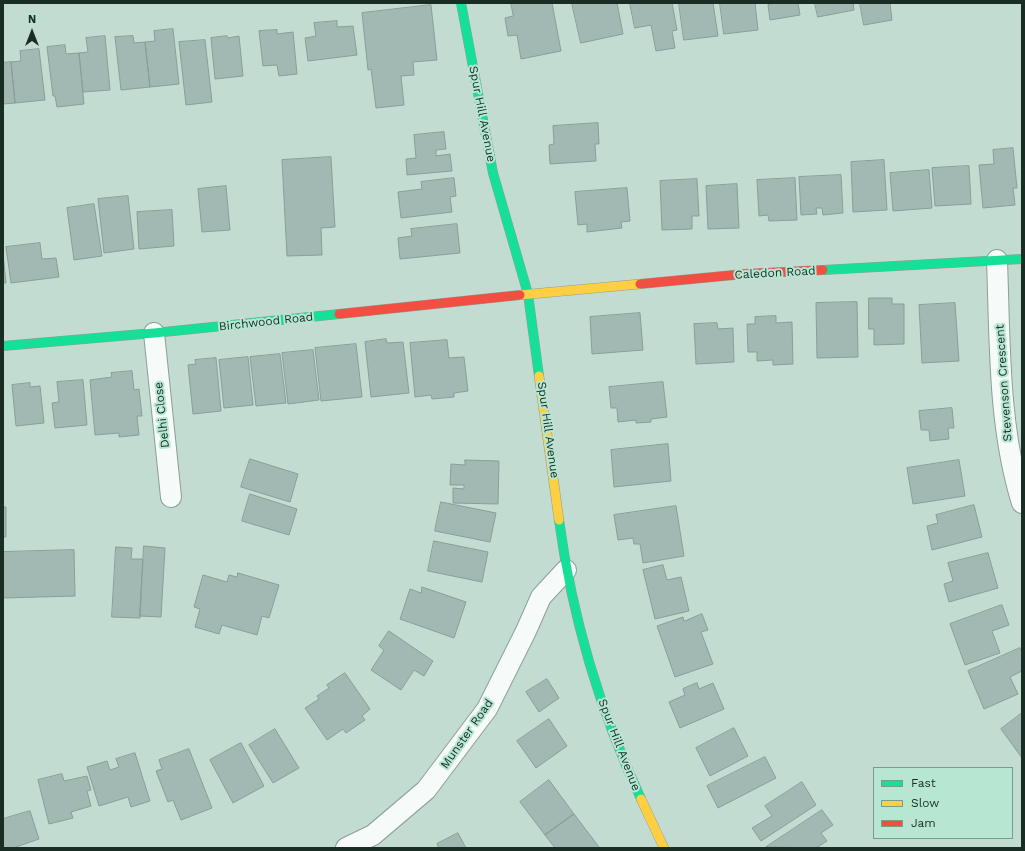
<!DOCTYPE html>
<html>
<head>
<meta charset="utf-8">
<style>
	body { margin:0 }
	#map { position:relative; width:1025px; height:851px; overflow:hidden; background:#c2dcd1; font-family:"Work Sans",sans-serif }
	canvas { display:block }
	.frame { position:absolute; inset:0; border:4px solid #1a2d25; pointer-events:none }
	.legend { position:absolute; left:873px; top:767px; width:140px; height:72px; box-sizing:border-box; background:#b7e7d3; border:1px solid #789d8d; margin:0; padding:5px 7px; list-style:none; font-size:12px; color:#1a2d25 }
	.legend li { display:flex; align-items:center; gap:8px; height:20px }
	.legend b { width:20px; border:1px solid #789d8d }
	.north { position:absolute; left:12px; top:12px; width:40px; height:40px; -webkit-text-stroke:3px #b7e7d3; paint-order:stroke; rotate:0deg; font-size:11px; font-weight:700; line-height:16px; text-align:center; color:#1a2d25 }
	.north::after { content:''; display:block; margin:auto; width:14px; height:18px; background:#1a2d25; clip-path:polygon(50% 0,100% 100%,50% 72%,0 100%) }
</style>
</head>
<body>
<div id="map">
<canvas width="1025" height="851"></canvas>
<div class="frame"></div>
<ul class="legend">
<li><b style="height:5px;background:#16e098"></b>Fast</li>
<li><b style="height:5px;background:#ffcf43"></b>Slow</li>
<li><b style="height:5px;background:#f24e42"></b>Jam</li>
</ul>
<div class="north">N</div>
</div>
<script>
const g = document.querySelector('canvas').getContext('2d');
g.lineJoin = 'round';
function fill(path, color) {
  g.fillStyle = color;
  g.fill(path, 'evenodd');
}
function strokePath(path, color, width, dash) {
  g.strokeStyle = color;
  g.lineWidth = width;
  g.lineCap = dash ? 'butt' : 'round';
  g.setLineDash(dash || []);
  g.stroke(path);
}
function drawText(font, color, halo, rows, align = 'center') {
  g.font = font + ' "Work Sans",sans-serif';
  g.lineWidth = 4;
  g.setLineDash([]);
  g.textBaseline = 'middle';
  g.strokeStyle = halo;
  g.fillStyle = color;
  for (const [text, x, y, turn = 0] of rows) {
    g.save();
    g.translate(x, y);
    g.rotate((+turn || 0) * Math.PI / 180);
    g.textAlign = isNaN(turn) ? turn : align;
    if (halo) g.strokeText(text, 0, 0);
    g.fillText(text, 0, 0);
    g.restore();
  }
}
const building = new Path2D(`
	M511 3H552L561 51 521 59 517 35 508 36 505 18 513 16Z
	M572 3H617L623 34 581 43Z
	M630 3H672L677 30 672 31 675 48 656 51 651 25 635 28Z
	M679 3H713L718 36 684 40Z
	M720 3H755L758 30 724 34Z
	M774 3H798L800 15 770 20 768 5Z
	M815 3H853L854 10 818 17Z
	M860 3H890L892 20 864 25Z
	M431 5 437 60 413 62 414 75 401 76 404 105 376 108 371 69 368 70 362 13Z
	M337 21V27L353 26 357 55 308 61 305 38 316 36 314 23Z
	M173 29 179 84 150 87 145 42 155 41 154 31Z
	M277 30V34L293 32 297 74 279 76 277 65 263 66 259 31Z
	M105 36 110 90 83 92 79 53 88 52 86 38Z
	M133 36 134 43 145 42 150 87 121 90 115 37Z
	M227 36 228 38 239 36 243 76 215 79 211 38Z
	M205 40 212 102 186 105 179 42Z
	M65 45 66 54 79 53 84 104 57 107 55 96H53L47 47Z
	M39 49 45 100 15 103 11 62 21 61 20 51Z
	M11 62 15 103 3 104V63Z
	M598 123 599 144H595L596 161 550 164 549 145 554 144 553 126Z
	M444 132 446 149 436 150V156L450 154 452 171 407 175 406 159 416 158 414 135Z
	M1013 148 1017 188H1013L1015 205 983 208 979 165 994 164 993 150Z
	M331 157 335 227 321 228 322 255 287 256 282 160Z
	M884 160 887 210 853 212 851 162Z
	M969 166 971 204 935 206 932 168Z
	M929 170 932 208 893 211 890 173Z
	M841 175 843 213 823 215 822 208H816L817 214 801 215 799 177Z
	M454 178 456 196 450 197 452 212 401 218 398 192 422 189 421 182Z
	M795 178 797 220 769 221 768 215 759 216 757 180Z
	M697 179 699 216H692V229L662 230 660 181Z
	M737 184 739 228 708 229 706 186Z
	M226 186 230 230 202 232 198 189Z
	M627 188 630 221 621 222 622 228 587 232V224L578 225 575 192Z
	M128 196 134 249 104 253 98 199Z
	M94 204 102 256 74 260 67 208Z
	M172 210 174 246 139 249 137 212Z
	M457 224 460 253 400 259 398 238 412 236 411 229Z
	M40 243 42 259 56 258 59 277 11 283 6 247Z
	M3 254 6 283H3Z
	M869 298H892V304H904V344L874 345V329H869Z
	M857 302 858 357 817 358 816 303Z
	M955 303 959 361 922 363 919 305Z
	M640 313 643 350 592 354 590 317Z
	M776 316V323L792 322 793 364 773 365V360L757 361V352H748L747 324H755V317Z
	M717 323 718 329 733 328 734 362 696 364 694 324Z
	M386 339 387 343 403 342 409 393 371 397 365 342Z
	M447 340 449 358 464 357 468 391 454 393V397L432 399 431 395 415 397 410 343Z
	M356 344 362 397 321 401 315 348Z
	M313 350 319 400 288 404 282 353Z
	M280 354 286 403 256 406 250 357Z
	M248 357 253 405 224 408 219 360Z
	M216 358 221 411 193 414 188 365 196 364 195 360Z
	M132 371 134 390 139 389 142 416H137L139 435 119 437V433L95 435 90 380 112 377 111 373Z
	M83 380 87 425 55 428 52 403 59 402 57 382Z
	M663 382 667 417 651 419V422L636 423V420L618 422 617 408H611L609 387Z
	M30 383V387L40 386 44 423 16 426 12 385Z
	M952 408 954 428H948L949 439 930 441 929 430H921L919 411Z
	M668 444 671 481 614 487 611 450Z
	M250 459 298 474 290 502 241 487Z
	M465 460 499 461 498 504 453 503V488L464 489V485H450L451 464 465 465Z
	M959 460 965 496 913 504 907 468Z
	M250 494 297 509 289 535 242 521Z
	M441 502 496 513 490 542 435 531Z
	M974 505 982 537 932 550 927 526 938 523 936 515Z
	M676 506 684 556 643 563 640 544H634L633 538 618 540 614 515Z
	M3 507H6V537H3Z
	M434 541 488 552 482 582 428 571Z
	M144 546 165 548 161 617 140 616Z
	M116 547 132 548 131 559H143L140 618 112 617Z
	M74 550 75 596 3 598V552Z
	M988 553 998 588 949 602 944 584 953 581 948 563Z
	M663 565 667 580 681 577 689 611 655 619 643 570Z
	M238 573 279 585 269 618 262 616 257 635 222 625 219 634 195 627 200 609 194 607 203 575 227 582 229 575 237 577Z
	M422 587 466 602 454 638 400 619 410 589 421 593Z
	M1002 605 1009 625 992 631 1000 653 965 665 950 624Z
	M702 614 708 630 701 632 713 664 675 677 657 626 683 617 684 621Z
	M389 631 433 661 424 676 414 670 401 690 371 670 384 650 379 646Z
	M1020 648 1022 653V671L1010 677 1018 694 984 709 968 671Z
	M345 673 370 709 362 716 365 720 346 733 343 729 327 740 305 708 319 699 317 696 329 688 327 685Z
	M547 679 559 698 539 712 526 692Z
	M697 683 699 689 713 683 724 709 680 728 669 702 685 695 683 689Z
	M1022 713V758L1001 729Z
	M549 719 567 746 536 768 517 741Z
	M734 728 748 756 710 776 696 748Z
	M275 729 299 768 273 783 249 745Z
	M241 743 264 786 233 803 210 760Z
	M189 749 212 808 181 820 173 800 168 802 156 771 162 769 159 760Z
	M135 753 150 801 131 807 128 797 99 806 87 767 107 761 110 770 119 767 116 759Z
	M765 757 776 778 718 808 707 786Z
	M62 774 64 781 87 776 91 790 87 791 91 806 71 812 73 818 49 824 38 780Z
	M549 780 574 814 545 835 520 802Z
	M802 782 816 805 761 841 752 828 772 816 765 806Z
	M822 810 833 825 821 833 827 841 816 848 766 847Z
	M30 811 39 839 13 848H3V819Z
	M574 814 599 847 597 848H555L545 835Z
	M458 833 466 848H439L437 844Z`);
fill(building, '#a2b8b2');
strokePath(building, '#899e98', 1);
const street = new Path2D(`
	M997 260C1000 341 998 426 1022 503
	M154 333 171 497
	M346 848 373 835 426 790 487 709 526 631 541 597 566 570`);
const fast = new Path2D(`
	M461 3 493 173 528 294 539 376
	M823 270 1022 259
	M3 346 154 333 339 314
	M559 520C572 617 600 711 641 799`);
const slow = new Path2D(`
	M520 295 640 284
	M539 376 559 520
	M641 799 664 848`);
const jam = new Path2D(`
	M640 284 744 274 823 270
	M339 314 520 295`);
strokePath(street, '#8ba097', 22);
strokePath(fast, '#8ba097', 10);
strokePath(slow, '#8ba097', 10);
strokePath(jam, '#8ba097', 10);
strokePath(street, '#f6faf8', 20);
strokePath(fast, '#16e098', 9);
strokePath(slow, '#ffcf43', 9);
strokePath(jam, '#f24e42', 9);
drawText('12px', '#1a2d25', '#b7e7d3', [
	["Spur Hill Avenue",482,114,79],
	["Caledon Road",775,273,-3],
	["Birchwood Road",266,322,-6],
	["Stevenson Crescent",1004,383,-94],
	["Delhi Close",162,415,-96],
	["Spur Hill Avenue",548,430,82],
	["Munster Road",467,734,-55],
	["Spur Hill Avenue",619,745,69]
]);
</script>
</body>
</html>
